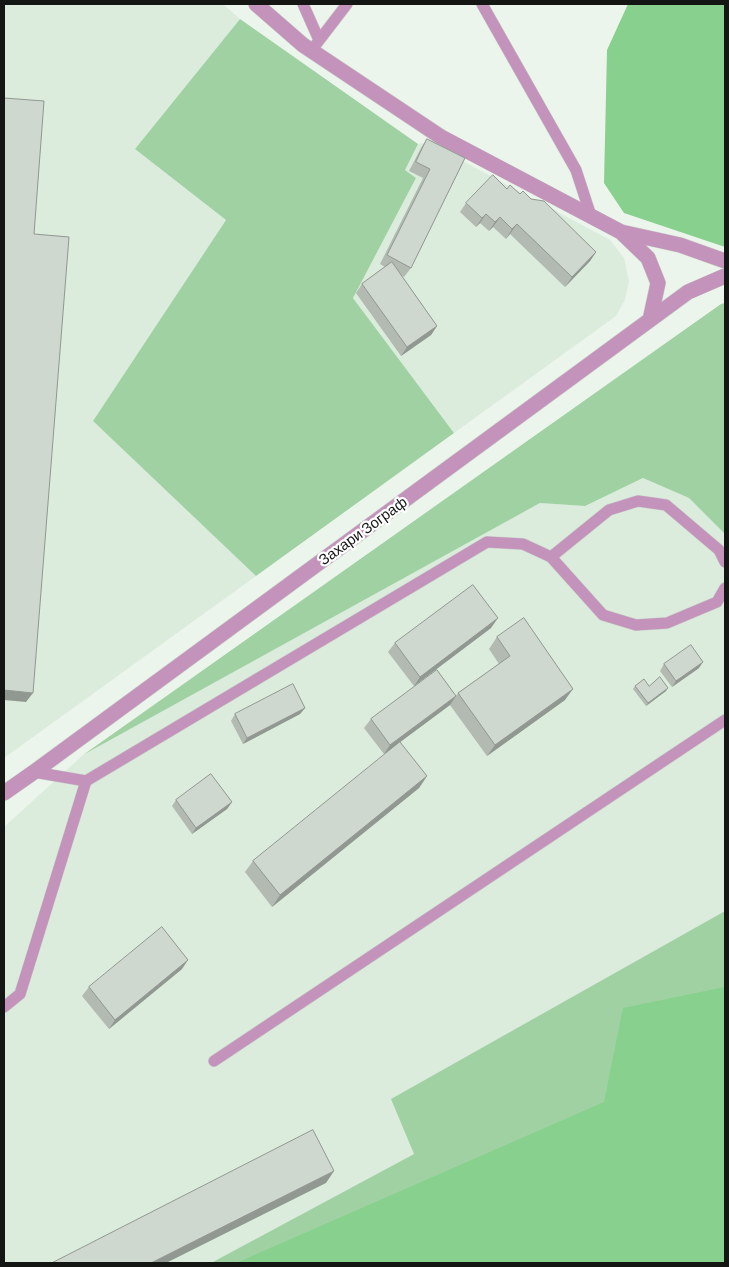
<!DOCTYPE html>
<html>
<head>
<meta charset="utf-8">
<style>
	body { margin:0 }
	#map { position:relative; width:729px; height:1267px; overflow:hidden; background:#ecf5ec; font-family:Barlow,sans-serif }
	canvas { display:block }
	.frame { position:absolute; inset:0; border:5px solid #131613; pointer-events:none }
</style>
</head>
<body>
<div id="map">
<canvas width="729" height="1267"></canvas>
<div class="frame"></div>
</div>
<script>
const g = document.querySelector('canvas').getContext('2d');
g.lineJoin = 'round';
function fill(path, color) {
  g.fillStyle = color;
  g.fill(path, 'evenodd');
}
function strokePath(path, color, width, dash) {
  g.strokeStyle = color;
  g.lineWidth = width;
  g.lineCap = dash ? 'butt' : 'round';
  g.setLineDash(dash || []);
  g.stroke(path);
}
function drawText(font, color, halo, rows, align = 'center') {
  g.font = font + ' Barlow,sans-serif';
  g.lineWidth = 4.5;
  g.setLineDash([]);
  g.textBaseline = 'middle';
  g.strokeStyle = halo;
  g.fillStyle = color;
  for (const [text, x, y, turn = 0] of rows) {
    g.save();
    g.translate(x, y);
    g.rotate((+turn || 0) * Math.PI / 180);
    g.textAlign = isNaN(turn) ? turn : align;
    if (halo) g.strokeText(text, 0, 0);
    g.fillText(text, 0, 0);
    g.restore();
  }
}
fill(new Path2D(`
	M4 4H223L240 19 135 149 226 220 93 421 256 576 4 758Z
	M427 142 610 240 624 258 629 281 625 300 616 316 454 433 353 298 416 178 405 170 418 144Z
	M643 478 689 498 725 534V911L392 1099 414 1154 211 1263H4V827L83 755 540 503 585 506Z`), '#dbebdc');
fill(new Path2D(`
	M240 19 418 144 405 170 416 178 353 298 454 433 256 576 93 421 226 220 135 149Z
	M725 303V534L689 498 643 478 585 506 540 503 83 755 721 304Z
	M725 911V1263H211L414 1154 391 1099Z`), '#a0d1a3');
fill(new Path2D(`
	M628 4H725V247L624 213 604 183 607 50Z
	M725 987V1263H236L604 1102 623 1008Z`), '#88d08d');
const lane = new Path2D(`
	M303 4 319 40
	M482 4 576 170 591 216
	M311 51 347 4
	M551 557 609 510 638 501 666 505 719 550 725 562
	M34 772 86 781
	M4 1007 20 994 86 781 487 542 523 544 551 557 603 615 636 625 667 623 717 602 725 588
	M214 1061 725 720`);
const street = new Path2D(`
	M256 4 303 45 441 137 621 232 680 245 725 261
	M622 233 648 258 658 283 650 320
	M4 793 34 772 688 292 725 276`);
strokePath(lane, '#c9d1c9', 12);
strokePath(street, '#c9d1c9', 16);
strokePath(lane, '#c493bb', 11);
strokePath(street, '#c493bb', 15);
fill(new Path2D(`
	M427 139 465 158 411 268 404 277 401 275 437 326 431 335 401 356 356 293 362 284 385 267 380 264 423 178 409 171 421 148Z
	M507 189 531 199 596 252 590 261 565 287 510 234 506 239 493 227 489 231 480 223 476 227 460 212 466 203Z
	M491 628 414 686 388 652 395 643Z
	M497 637 565 700 487 756 450 705 458 693 499 664 489 649Z
	M664 664 699 668 672 687 660 671Z
	M635 686H649L666 691 646 706 633 689Z
	M456 696 450 705 384 754 364 728 371 719Z
	M305 708 300 714 243 744 231 721 235 714Z
	M427 776 419 788 272 907 245 872 253 861Z
	M176 800 232 802 227 809 192 834 172 806Z
	M182 969 109 1029 82 996 89 987Z`), '#b2bab2');
fill(new Path2D(`
	M486 214 480 223 476 227 482 218Z
	M500 217 493 227 489 231 495 222Z
	M517 224 510 234 506 239 512 229Z
	M596 252 590 261 565 287 572 277Z
	M437 326 431 335 401 356 407 347Z
	M498 618 491 628 414 686 420 677Z
	M703 662 699 668 672 687 676 681Z
	M668 688 666 691 646 706 648 703Z
	M573 689 565 700 487 756 495 745Z
	M4 690 33 693 26 702 4 700Z
	M456 696 450 705 384 754 390 745Z
	M305 708 300 714 243 744 247 738Z
	M427 776 419 788 272 907 280 895Z
	M232 802 227 809 192 834 196 828Z
	M188 960 182 969 109 1029 115 1020Z
	M334 1171 326 1183 166 1263H151Z`), '#919791');
const building = new Path2D(`
	M4 98 44 101 34 234 69 237 33 693 4 690Z
	M427 139 465 158 411 268 387 255 430 169 416 162Z
	M493 175 507 189 510 185 520 194 523 191 531 199 544 201 596 252 572 277 517 224 512 229 500 217 495 222 486 214 482 218 466 203Z
	M392 262 437 326 407 347 362 284Z
	M473 585 498 618 420 677 395 643Z
	M524 618 573 689 495 745 458 693 510 656 497 637Z
	M691 645 703 662 676 681 664 664Z
	M437 670 456 696 390 745 371 719Z
	M660 677 668 688 648 703 635 686 644 679 649 686Z
	M293 684 305 708 247 738 235 714Z
	M400 742 427 776 280 895 253 861Z
	M211 774 232 802 196 828 176 800Z
	M162 927 188 960 115 1020 89 987Z
	M313 1130 334 1171 151 1263H52Z`);
fill(building, '#cfd8cf');
strokePath(building, '#919791', 1);
drawText('15px', '#131613', '#fff', [
	["Захари Зограф",363,531,-36]
]);
</script>
</body>
</html>
